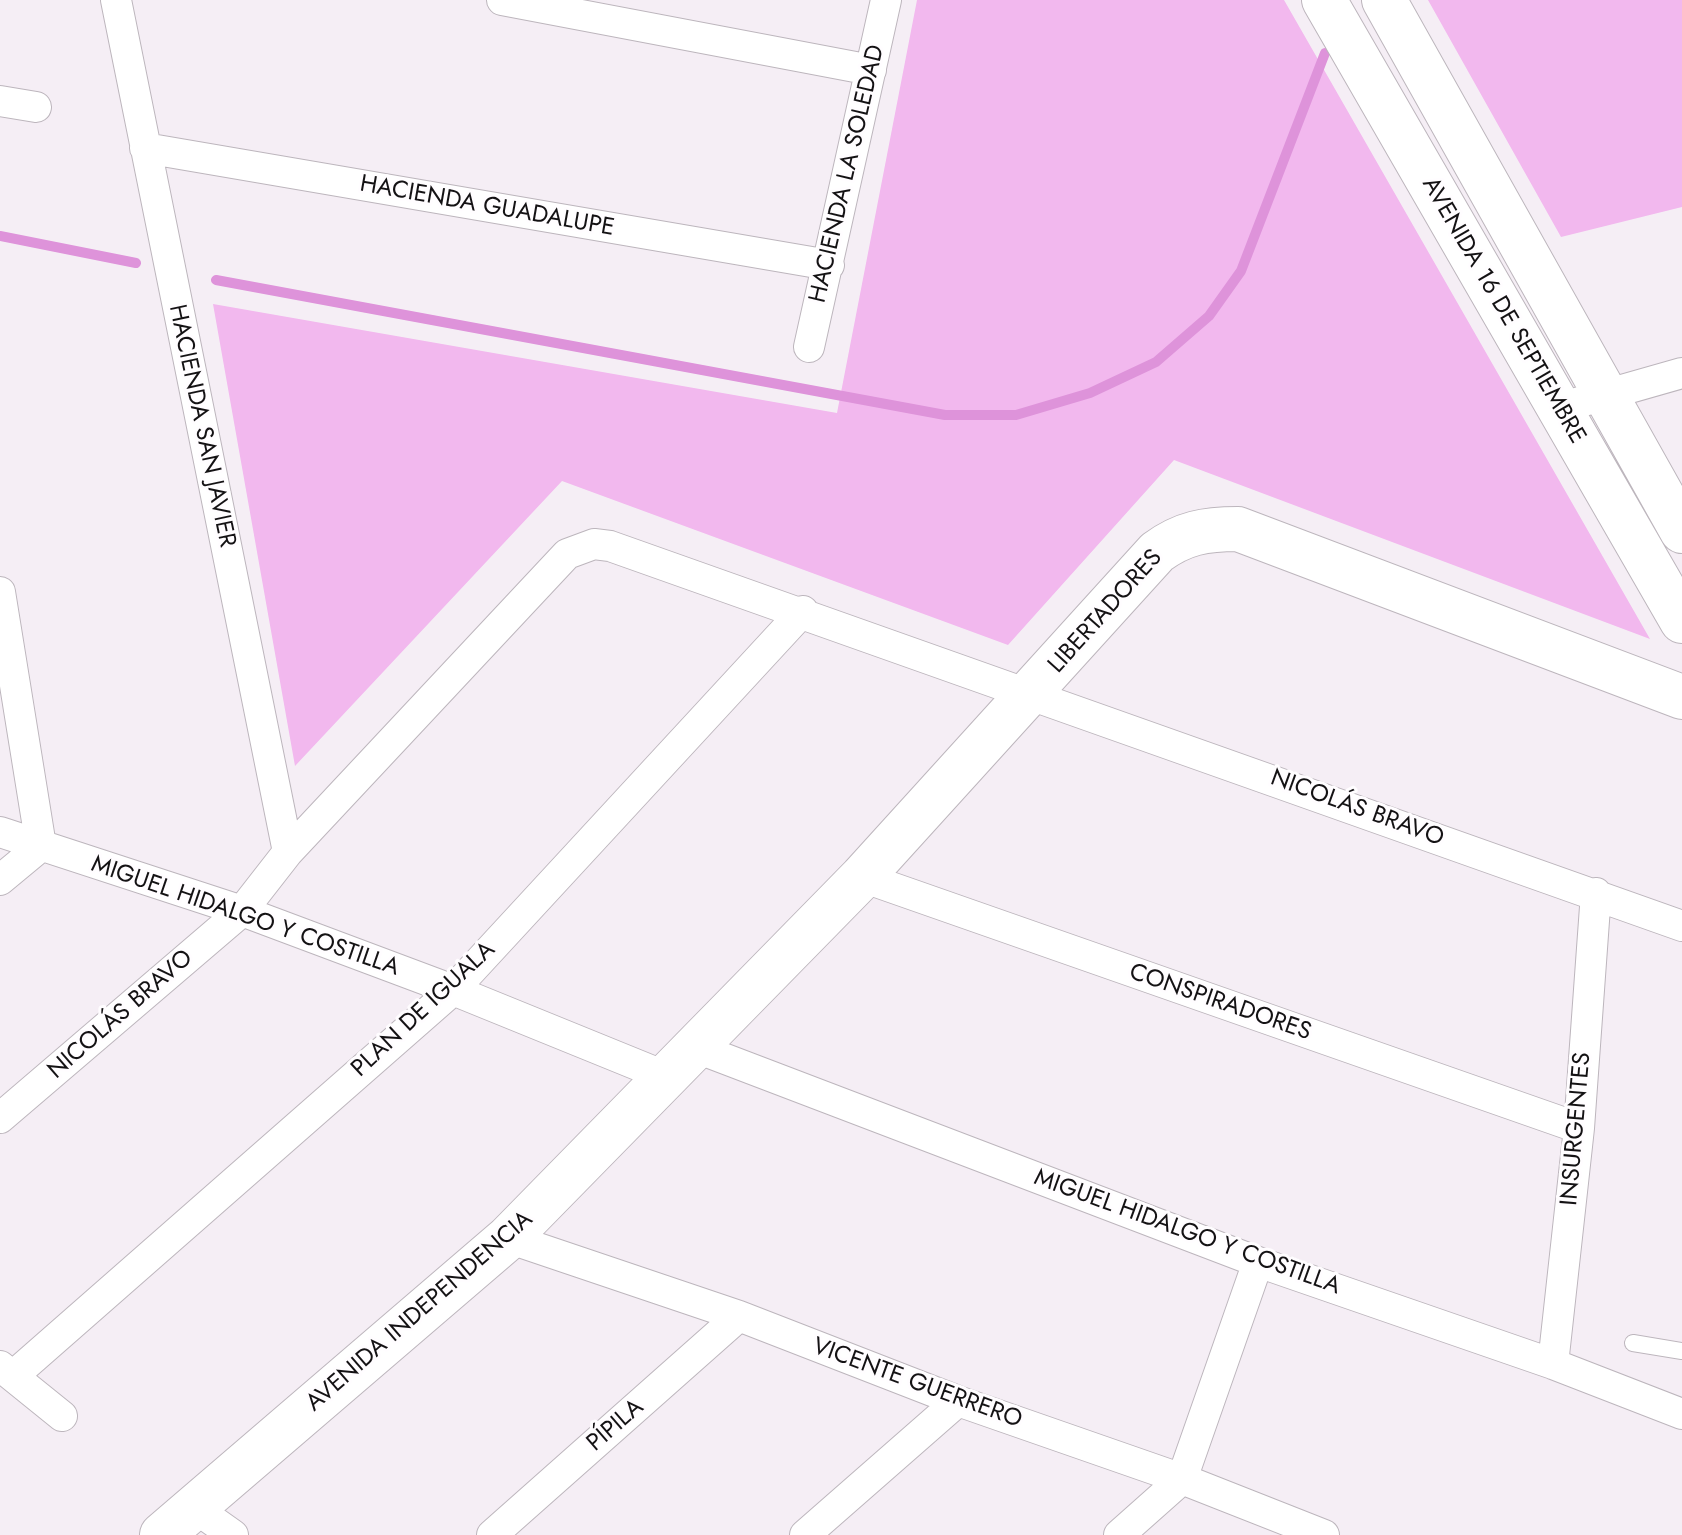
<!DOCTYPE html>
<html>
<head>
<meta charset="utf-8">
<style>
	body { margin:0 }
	canvas { display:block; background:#f5eef5 }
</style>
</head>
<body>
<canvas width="1682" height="1535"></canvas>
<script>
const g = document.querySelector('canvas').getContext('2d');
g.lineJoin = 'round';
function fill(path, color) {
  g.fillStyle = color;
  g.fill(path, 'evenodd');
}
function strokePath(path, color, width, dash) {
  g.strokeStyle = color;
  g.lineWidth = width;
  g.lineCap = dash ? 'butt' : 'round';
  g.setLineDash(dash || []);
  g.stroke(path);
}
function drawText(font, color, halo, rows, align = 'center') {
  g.font = font + ' Jost,sans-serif';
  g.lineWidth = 6;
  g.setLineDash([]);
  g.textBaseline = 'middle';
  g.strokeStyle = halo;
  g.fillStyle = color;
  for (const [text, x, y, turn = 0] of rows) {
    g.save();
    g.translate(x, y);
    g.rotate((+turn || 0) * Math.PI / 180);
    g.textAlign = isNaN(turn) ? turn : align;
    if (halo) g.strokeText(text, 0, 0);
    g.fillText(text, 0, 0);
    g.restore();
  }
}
fill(new Path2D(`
	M917 0H1284L1650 639 1174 460 1008 645 562 481 295 766 213 304 837 413Z
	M1428 0H1682V207L1561 237Z`), '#f2b8ee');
strokePath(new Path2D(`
	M0 236 136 263
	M216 280 945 415H1016L1090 393 1156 362 1209 316 1241 271 1325 53`), '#de93da', 10);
const lane = new Path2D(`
	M1633 1343 1682 1351`);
const street = new Path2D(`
	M116 0 288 852
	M502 0 871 70
	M0 101 36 107
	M145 148 829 265
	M809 347 886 0
	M1559 408 1682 373
	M0 592 41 846 0 880
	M0 832 242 911 453 990 667 1077
	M862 877 1579 1128
	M694 1047 1258 1262 1553 1364 1682 1414
	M0 1118 242 911 288 852 567 554 594 544 610 546 1682 926
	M508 1238 739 1316 958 1401 1182 1479 1324 1535
	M1553 1364 1579 1128 1596 893
	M0 1366 62 1416
	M13 1376 453 990 803 611
	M195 1508 233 1535
	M492 1535 739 1316
	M805 1535 958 1401
	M1119 1535 1182 1479 1258 1262`);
const secondary = new Path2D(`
	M1324 0 1682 621
	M1384 0 1682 531
	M162 1535 508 1238 862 877 1157 552C1183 533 1205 529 1238 529L1682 697`);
strokePath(lane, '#bdb6bd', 18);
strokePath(street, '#bdb6bd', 32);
strokePath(secondary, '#bdb6bd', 46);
strokePath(lane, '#fff', 16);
strokePath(street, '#fff', 30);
strokePath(secondary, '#fff', 44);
drawText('24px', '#141214', '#fffdff', [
	["HACIENDA LA SOLEDAD",848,174,-77],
	["HACIENDA GUADALUPE",487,207,10],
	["AVENIDA 16 DE SEPTIEMBRE",1503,311,60],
	["HACIENDA SAN JAVIER",201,426,78],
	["LIBERTADORES",1106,612,-48],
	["NICOLÁS BRAVO",1357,809,20],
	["MIGUEL HIDALGO Y COSTILLA",245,917,19],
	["CONSPIRADORES",1220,1003,19],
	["PLAN DE IGUALA",424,1010,-43],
	["NICOLÁS BRAVO",121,1015,-41],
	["INSURGENTES",1577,1129,-85],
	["MIGUEL HIDALGO Y COSTILLA",1187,1233,20],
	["AVENIDA INDEPENDENCIA",420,1312,-41],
	["VICENTE GUERRERO",917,1384,20],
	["PÍPILA",616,1426,-41]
]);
</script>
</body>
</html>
